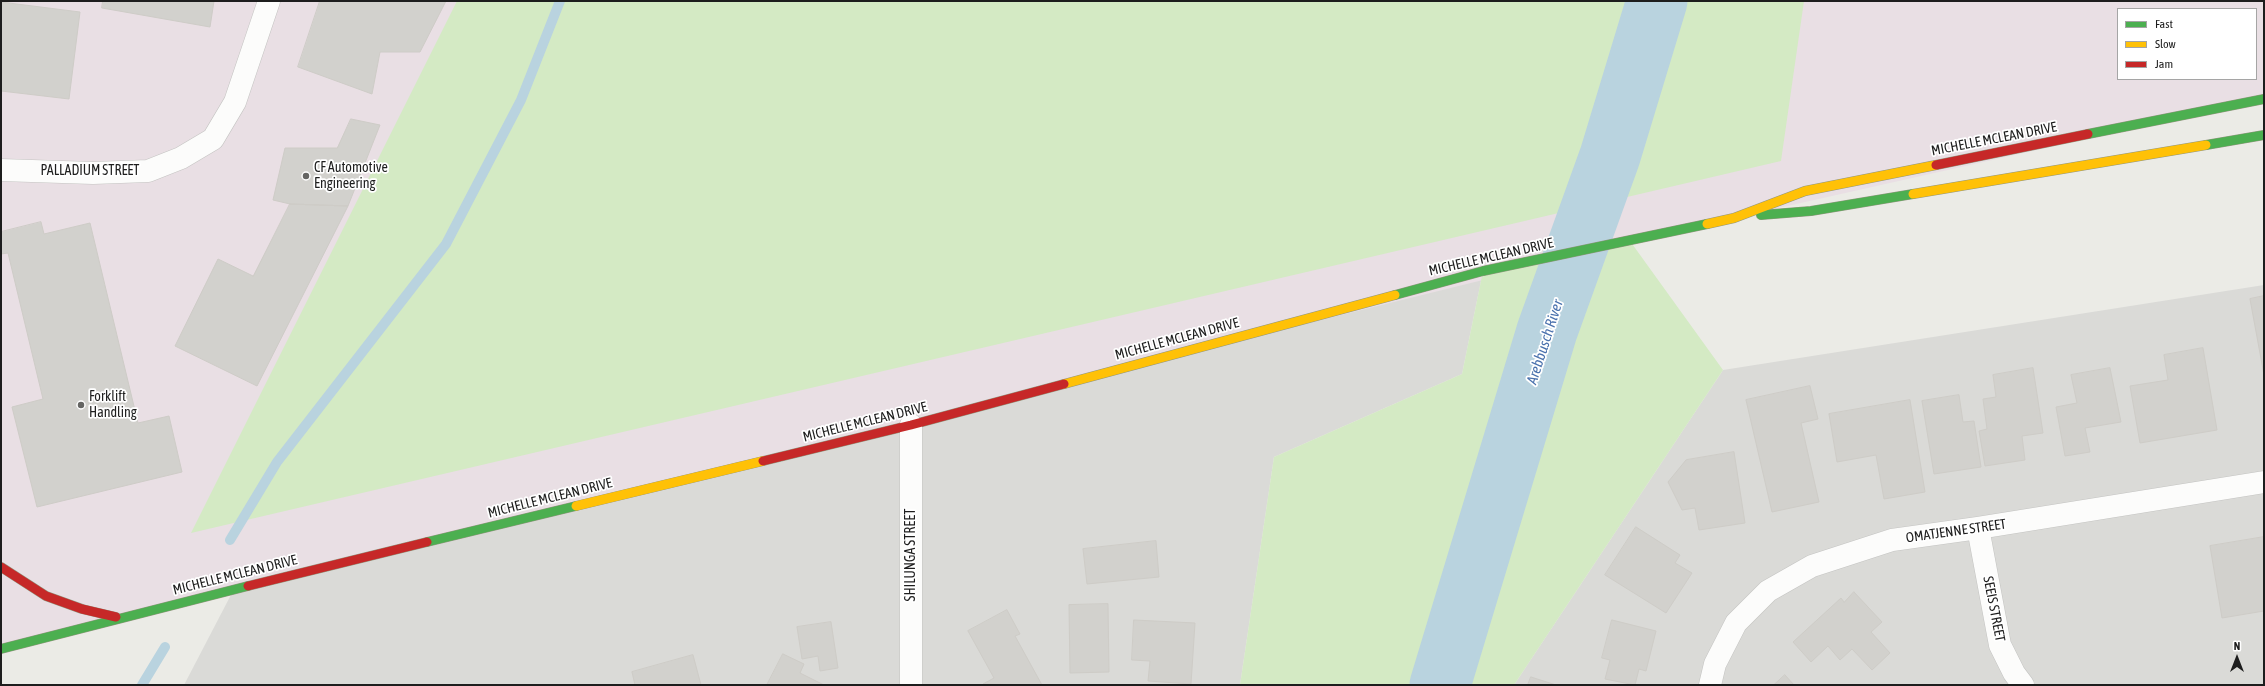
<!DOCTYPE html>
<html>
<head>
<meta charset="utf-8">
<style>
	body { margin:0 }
	#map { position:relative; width:2265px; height:686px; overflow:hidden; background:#ebebe6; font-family:"Asap Condensed",sans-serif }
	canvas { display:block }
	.frame { position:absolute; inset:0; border:2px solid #1d1d1d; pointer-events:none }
	.legend { position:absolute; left:2117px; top:8px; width:140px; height:72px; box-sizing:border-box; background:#fff; border:1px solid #a5a5a5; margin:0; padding:5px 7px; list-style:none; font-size:12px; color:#1d1d1d }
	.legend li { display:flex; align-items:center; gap:8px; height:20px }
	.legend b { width:20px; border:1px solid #a5a5a5 }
	.north { position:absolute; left:2217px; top:638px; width:40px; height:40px; -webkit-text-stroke:3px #fff; paint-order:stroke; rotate:0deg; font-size:11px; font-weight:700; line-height:16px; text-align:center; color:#1d1d1d }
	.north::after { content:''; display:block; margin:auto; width:14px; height:18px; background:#1d1d1d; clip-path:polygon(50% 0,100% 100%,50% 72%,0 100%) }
</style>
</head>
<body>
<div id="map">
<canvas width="2265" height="686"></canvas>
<div class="frame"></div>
<ul class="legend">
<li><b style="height:5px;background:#4caf50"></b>Fast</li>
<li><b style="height:5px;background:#ffc107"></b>Slow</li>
<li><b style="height:5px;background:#c62828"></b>Jam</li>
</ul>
<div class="north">N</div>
</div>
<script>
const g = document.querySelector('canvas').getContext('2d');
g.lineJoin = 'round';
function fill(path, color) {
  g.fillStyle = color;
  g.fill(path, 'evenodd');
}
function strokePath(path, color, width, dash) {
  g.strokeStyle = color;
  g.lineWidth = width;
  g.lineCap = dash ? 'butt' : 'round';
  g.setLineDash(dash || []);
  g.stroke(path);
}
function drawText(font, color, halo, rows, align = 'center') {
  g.font = font + ' "Asap Condensed",sans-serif';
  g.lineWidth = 3.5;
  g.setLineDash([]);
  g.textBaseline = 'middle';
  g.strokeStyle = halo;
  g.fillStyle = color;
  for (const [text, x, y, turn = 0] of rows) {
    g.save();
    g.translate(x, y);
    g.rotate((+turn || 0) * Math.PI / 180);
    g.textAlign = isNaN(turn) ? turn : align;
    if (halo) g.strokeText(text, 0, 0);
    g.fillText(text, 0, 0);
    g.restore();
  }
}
fill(new Path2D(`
	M1483 271 1462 374 1274 457 1240 685H184L234 589Z
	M2264 285V685H1514L1723 370Z`), '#dadad7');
fill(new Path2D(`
	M1 1H2264V99L1734 218 1 646ZM2118 9H2256V79H2118Z`), '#e9dfe4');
fill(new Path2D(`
	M457 1H1804L1781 161 191 533Z
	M1630 241 1723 370 1514 685H1240L1274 457 1462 374 1483 271Z`), '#d4eac4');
strokePath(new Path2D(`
	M230 540 277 462 446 244 521 100 560 1
	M142 685 165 647`), '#b9d3df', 10);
strokePath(new Path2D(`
	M1440 685 1547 331 1610 156 1657 1`), '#b9d3df', 61);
const building = new Path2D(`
	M103 1H214L210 27 102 8Z
	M320 1H446L420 52H380L372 94 298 67Z
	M1 2 80 12 69 99 1 91Z
	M351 119 380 125 348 206 290 204 273 200 285 148H337Z
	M290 204 348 206 257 386 175 346 218 259 253 276Z
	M41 222 44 234 90 223 138 423 169 416 182 472 37 507 12 407 43 399 8 253 1 254V232Z
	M2264 296V375L2250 299Z
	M2203 348 2217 430 2140 443 2130 386 2168 380 2164 355Z
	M2033 368 2043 433 2022 436 2025 460 1985 466 1979 431 1987 429 1983 399 1996 397 1993 375Z
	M2110 368 2121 422 2085 428 2090 452 2065 456 2056 407 2077 403 2071 375Z
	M1810 386 1818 419 1801 423 1819 502 1772 512 1746 400Z
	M1959 395 1963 422 1974 421 1981 467 1934 474 1922 401Z
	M1910 400 1925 492 1884 499 1876 455 1837 462 1829 414Z
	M1734 452 1745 523 1699 530 1695 508 1682 510 1668 482 1686 460Z
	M1636 527 1680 555 1675 563 1692 573 1666 613 1605 575Z
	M2264 537V611L2222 618 2210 546Z
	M1156 541 1159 577 1087 584 1083 549Z
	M1854 592 1882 622 1871 632 1890 653 1872 670 1852 649 1840 660 1828 646 1811 662 1793 642 1841 598 1844 602Z
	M1108 604 1109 672 1070 673 1069 605Z
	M1007 610 1020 634 1015 636 1042 685 983 684 994 678 968 631Z
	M1134 620 1195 623 1191 684 1148 681 1150 661 1132 660Z
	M1612 620 1656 631 1646 671 1639 669 1635 685 1605 679 1610 660 1602 658Z
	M831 622 838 668 820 671 818 656 802 659 797 627Z
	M783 654 804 664 800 673 824 685H767Z
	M693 655 701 685H635L632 672Z
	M1785 675 1794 685H1774Z
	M1531 677 1556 685H1528Z`);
fill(building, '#d2d1cd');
strokePath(building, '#ceccc7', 1);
const street = new Path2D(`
	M1 170 93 173 148 171 181 158 213 139 235 102 269 1
	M911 425V685
	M1978 528 2000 645 2014 673 2023 685
	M1710 685 1715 664 1736 623 1768 591 1812 566 1892 540 1978 528 2264 482`);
const fast = new Path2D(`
	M2088 134 2264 99
	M2206 145 2264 135
	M1761 215 1811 211 1913 194
	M1395 295 1483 271 1707 224
	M427 542 576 506
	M1 649 248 586`);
const slow = new Path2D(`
	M1913 194 2206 145
	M1707 224 1734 218 1805 191 1936 165
	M1064 384 1395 295
	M576 506 763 461`);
const jam = new Path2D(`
	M1936 165 2088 134
	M763 461 911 425 1064 384
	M1 567 46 596 82 609 116 617
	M248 586 427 542`);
strokePath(street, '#c4c4c2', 23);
strokePath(fast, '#91967e', 10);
strokePath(slow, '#91967e', 10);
strokePath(jam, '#91967e', 10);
strokePath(street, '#fcfcfb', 22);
strokePath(fast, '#4caf50', 9);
strokePath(slow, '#ffc107', 9);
strokePath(jam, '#c62828', 9);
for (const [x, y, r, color] of [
	[306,176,4,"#656563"],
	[81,405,4,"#656563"]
]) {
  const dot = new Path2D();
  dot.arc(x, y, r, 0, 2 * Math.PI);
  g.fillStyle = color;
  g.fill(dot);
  strokePath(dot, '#fff', 1.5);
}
drawText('14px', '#1d1d1d', '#fff', [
	["MICHELLE MCLEAN DRIVE",1994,139,-11],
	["PALLADIUM STREET",90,171],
	["MICHELLE MCLEAN DRIVE",1491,257,-13],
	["MICHELLE MCLEAN DRIVE",1177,339,-15],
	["MICHELLE MCLEAN DRIVE",865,422,-14],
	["MICHELLE MCLEAN DRIVE",550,498,-14],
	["OMATJENNE STREET",1956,531,-8],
	["SHILUNGA STREET",911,555,-90],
	["MICHELLE MCLEAN DRIVE",235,575,-14],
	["SEEIS STREET",1994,609,79]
]);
drawText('14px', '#1d1d1d', '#fff', [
	["CF Automotive",314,168],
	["Engineering",314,184],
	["Forklift",89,397],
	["Handling",89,413]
], 'left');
drawText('italic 15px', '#4a71ad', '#fff', [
	["Arebbusch River",1545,342,-72]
]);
</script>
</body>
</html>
